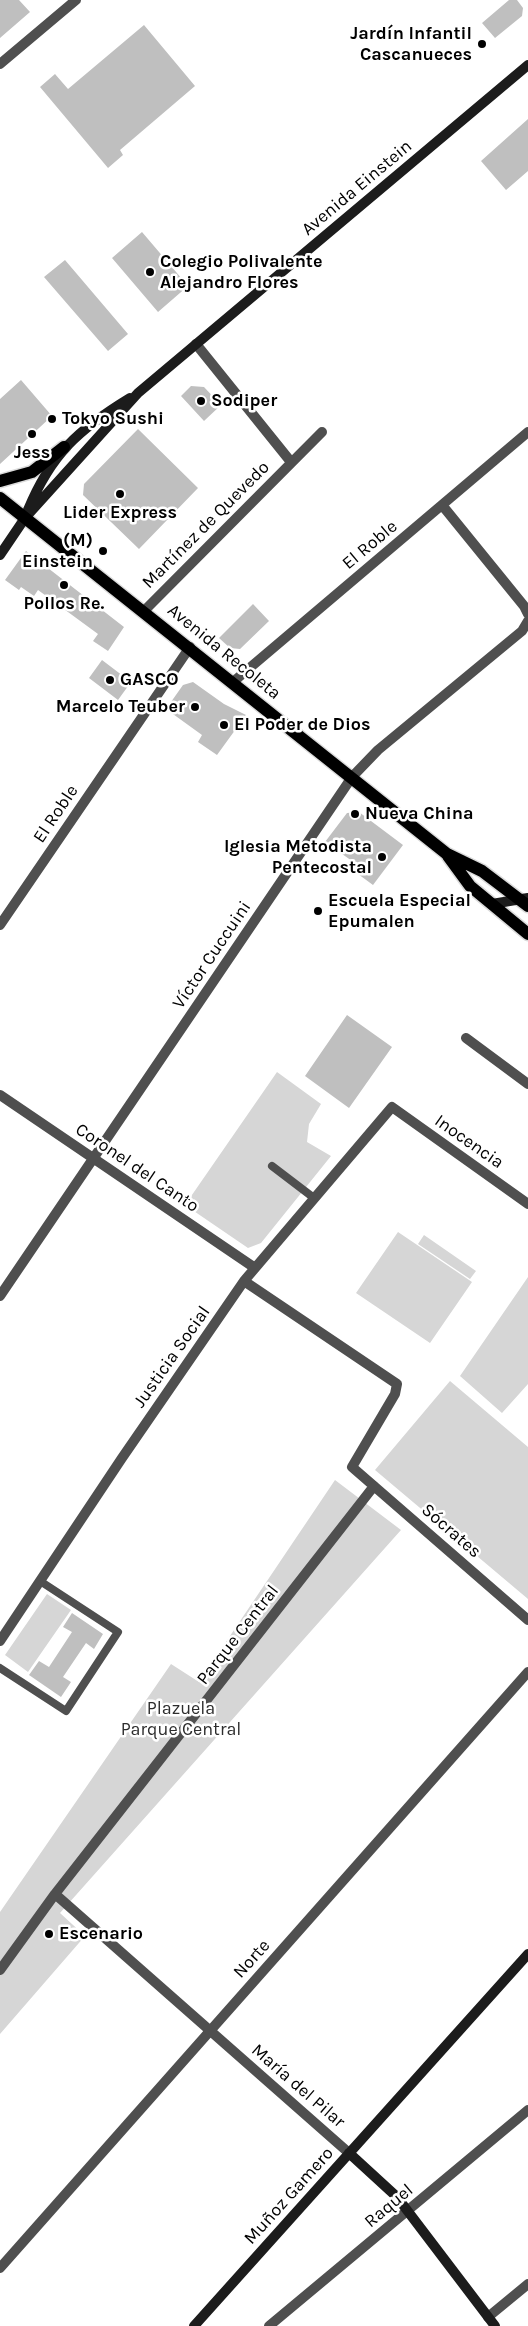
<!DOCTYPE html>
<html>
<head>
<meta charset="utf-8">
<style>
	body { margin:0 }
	canvas { display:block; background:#fff }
</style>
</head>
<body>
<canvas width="528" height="2326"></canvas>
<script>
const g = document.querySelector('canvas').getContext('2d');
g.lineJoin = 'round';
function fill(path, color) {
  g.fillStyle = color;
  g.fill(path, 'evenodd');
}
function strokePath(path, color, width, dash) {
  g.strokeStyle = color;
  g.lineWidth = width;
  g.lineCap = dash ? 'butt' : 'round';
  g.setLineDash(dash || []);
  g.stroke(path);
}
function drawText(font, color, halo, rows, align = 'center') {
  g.font = font + ' Karla,sans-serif';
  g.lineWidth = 5;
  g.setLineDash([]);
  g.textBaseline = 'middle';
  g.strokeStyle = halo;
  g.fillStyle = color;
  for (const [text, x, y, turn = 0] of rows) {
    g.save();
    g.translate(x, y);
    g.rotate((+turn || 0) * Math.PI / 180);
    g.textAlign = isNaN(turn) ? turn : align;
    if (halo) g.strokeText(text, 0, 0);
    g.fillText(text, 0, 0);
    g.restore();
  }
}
fill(new Path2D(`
	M277 1072 321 1104 309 1124 307 1142 331 1156 261 1243 248 1248 185 1205Z
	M398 1232 472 1282 430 1343 356 1293Z
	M424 1235 476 1271 470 1279 418 1244Z
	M528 1277V1384L502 1413 460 1376Z
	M450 1381 528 1447V1599L375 1470Z
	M335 1480 401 1530 60 1913 85 1936 0 2034V1912L171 1664 199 1682Z
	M47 1594 71 1610 28 1672 5 1655Z`), '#d6d6d6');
fill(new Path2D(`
	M0 0H19L30 12 0 38Z
	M509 0H517L523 8 522 16 495 38 482 23Z
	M144 25 195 86 120 150 123 155 108 168 40 87 55 74 68 89Z
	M528 119V171L506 190 481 161Z
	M142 232 188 286 158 312 112 258Z
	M65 260 128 334 108 351 44 277Z
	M21 380 52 416 0 464V399Z
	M191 386 204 387 221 405 204 421 181 396Z
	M138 429 198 488 139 549 83 495 84 484Z
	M26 551 124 627 108 651 93 641 98 634 38 590 34 596 21 587 19 590 5 580Z
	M253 604 269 621 240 649 230 648 219 638Z
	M102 660 131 682 118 700 89 678Z
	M193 682 224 704 246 715 217 755 198 742 202 735 166 709 183 685Z
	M359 812 403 845 373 885 358 874 362 868 325 842 347 813Z
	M347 1015 392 1047 349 1108 305 1076Z
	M72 1613 103 1634 94 1649 86 1643 63 1677 71 1682 61 1697 29 1675 39 1661 49 1667 72 1632 63 1627Z`), '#bfbfbf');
const primary = new Path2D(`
	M0 481 32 472 64 447
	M0 498 447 854 482 871 528 906
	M448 856 470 886 528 934`);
strokePath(primary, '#dbdbdb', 15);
strokePath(new Path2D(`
	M272 1166 314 1198
	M0 1668 66 1711 118 1632 40 1581`), '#4f4f4f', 8);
strokePath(new Path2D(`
	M0 64 76 0
	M196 344 291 462
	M442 505 524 606 528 614
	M144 611 322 432
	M233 682 528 432
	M0 925 190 647
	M466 1038 528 1084
	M0 1095 255 1268
	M244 1281 397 1384 395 1394 352 1467 528 1620
	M0 1296 352 777 378 750 522 631 528 621
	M0 1641 122 1458 244 1281 392 1107 528 1204
	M55 1894 349 2153
	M0 1970 55 1894 374 1486
	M0 2268 528 1672
	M488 2317 528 2284
	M269 2326 528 2110`), '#4f4f4f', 10);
strokePath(new Path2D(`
	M28 510C51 454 79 429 130 398
	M0 555 25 518 138 393 528 65
	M492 904 528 898
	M349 2153 397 2197 495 2326
	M194 2326 528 1954`), '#1c1c1c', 10);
strokePath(primary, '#000', 12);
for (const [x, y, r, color] of [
	[482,44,5,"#000"],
	[150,272,5,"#000"],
	[201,401,5,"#000"],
	[52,419,5,"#000"],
	[32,434,5,"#000"],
	[120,494,5,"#000"],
	[103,551,5,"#000"],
	[64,585,5,"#000"],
	[110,680,5,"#000"],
	[195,707,5,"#000"],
	[224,725,5,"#000"],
	[355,814,5,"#000"],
	[382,857,5,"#000"],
	[318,911,5,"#000"],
	[49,1934,5,"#000"]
]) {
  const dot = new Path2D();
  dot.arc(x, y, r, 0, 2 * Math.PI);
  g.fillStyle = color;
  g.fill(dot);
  strokePath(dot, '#fff', 2);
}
drawText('bold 18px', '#000', '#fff', [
	["Jardín Infantil",472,34,"right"],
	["Cascanueces",472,55,"right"],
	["Colegio Polivalente",160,262],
	["Alejandro Flores",160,283],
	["Sodiper",211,401],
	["Tokyo Sushi",62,419],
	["Jess",32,453,"center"],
	["Lider Express",120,513,"center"],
	["(M)",93,541,"right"],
	["Einstein",93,562,"right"],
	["Pollos Re.",64,604,"center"],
	["GASCO",120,680],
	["Marcelo Teuber",185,707,"right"],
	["El Poder de Dios",234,725],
	["Nueva China",365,814],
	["Iglesia Metodista",372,847,"right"],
	["Pentecostal",372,868,"right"],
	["Escuela Especial",328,901],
	["Epumalen",328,922],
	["Escenario",59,1934]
], 'left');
drawText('18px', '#000', '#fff', [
	["Avenida Einstein",357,188,-40],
	["Martínez de Quevedo",206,525,-45],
	["El Roble",370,545,-40],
	["Avenida Recoleta",224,652,39],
	["El Roble",56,814,-56],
	["Víctor Cuccuini",212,955,-56],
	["Inocencia",469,1142,35],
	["Coronel del Canto",137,1168,34],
	["Justicia Social",172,1357,-55],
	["Sócrates",451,1531,41],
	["Parque Central",238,1635,-52],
	["Norte",252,1959,-48],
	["María del Pilar",298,2086,41],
	["Muñoz Gamero",289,2196,-48],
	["Raquel",389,2206,-40]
]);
drawText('18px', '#2d2d2d', '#fff', [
	["Plazuela",181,1709],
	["Parque Central",181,1730]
]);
</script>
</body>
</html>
